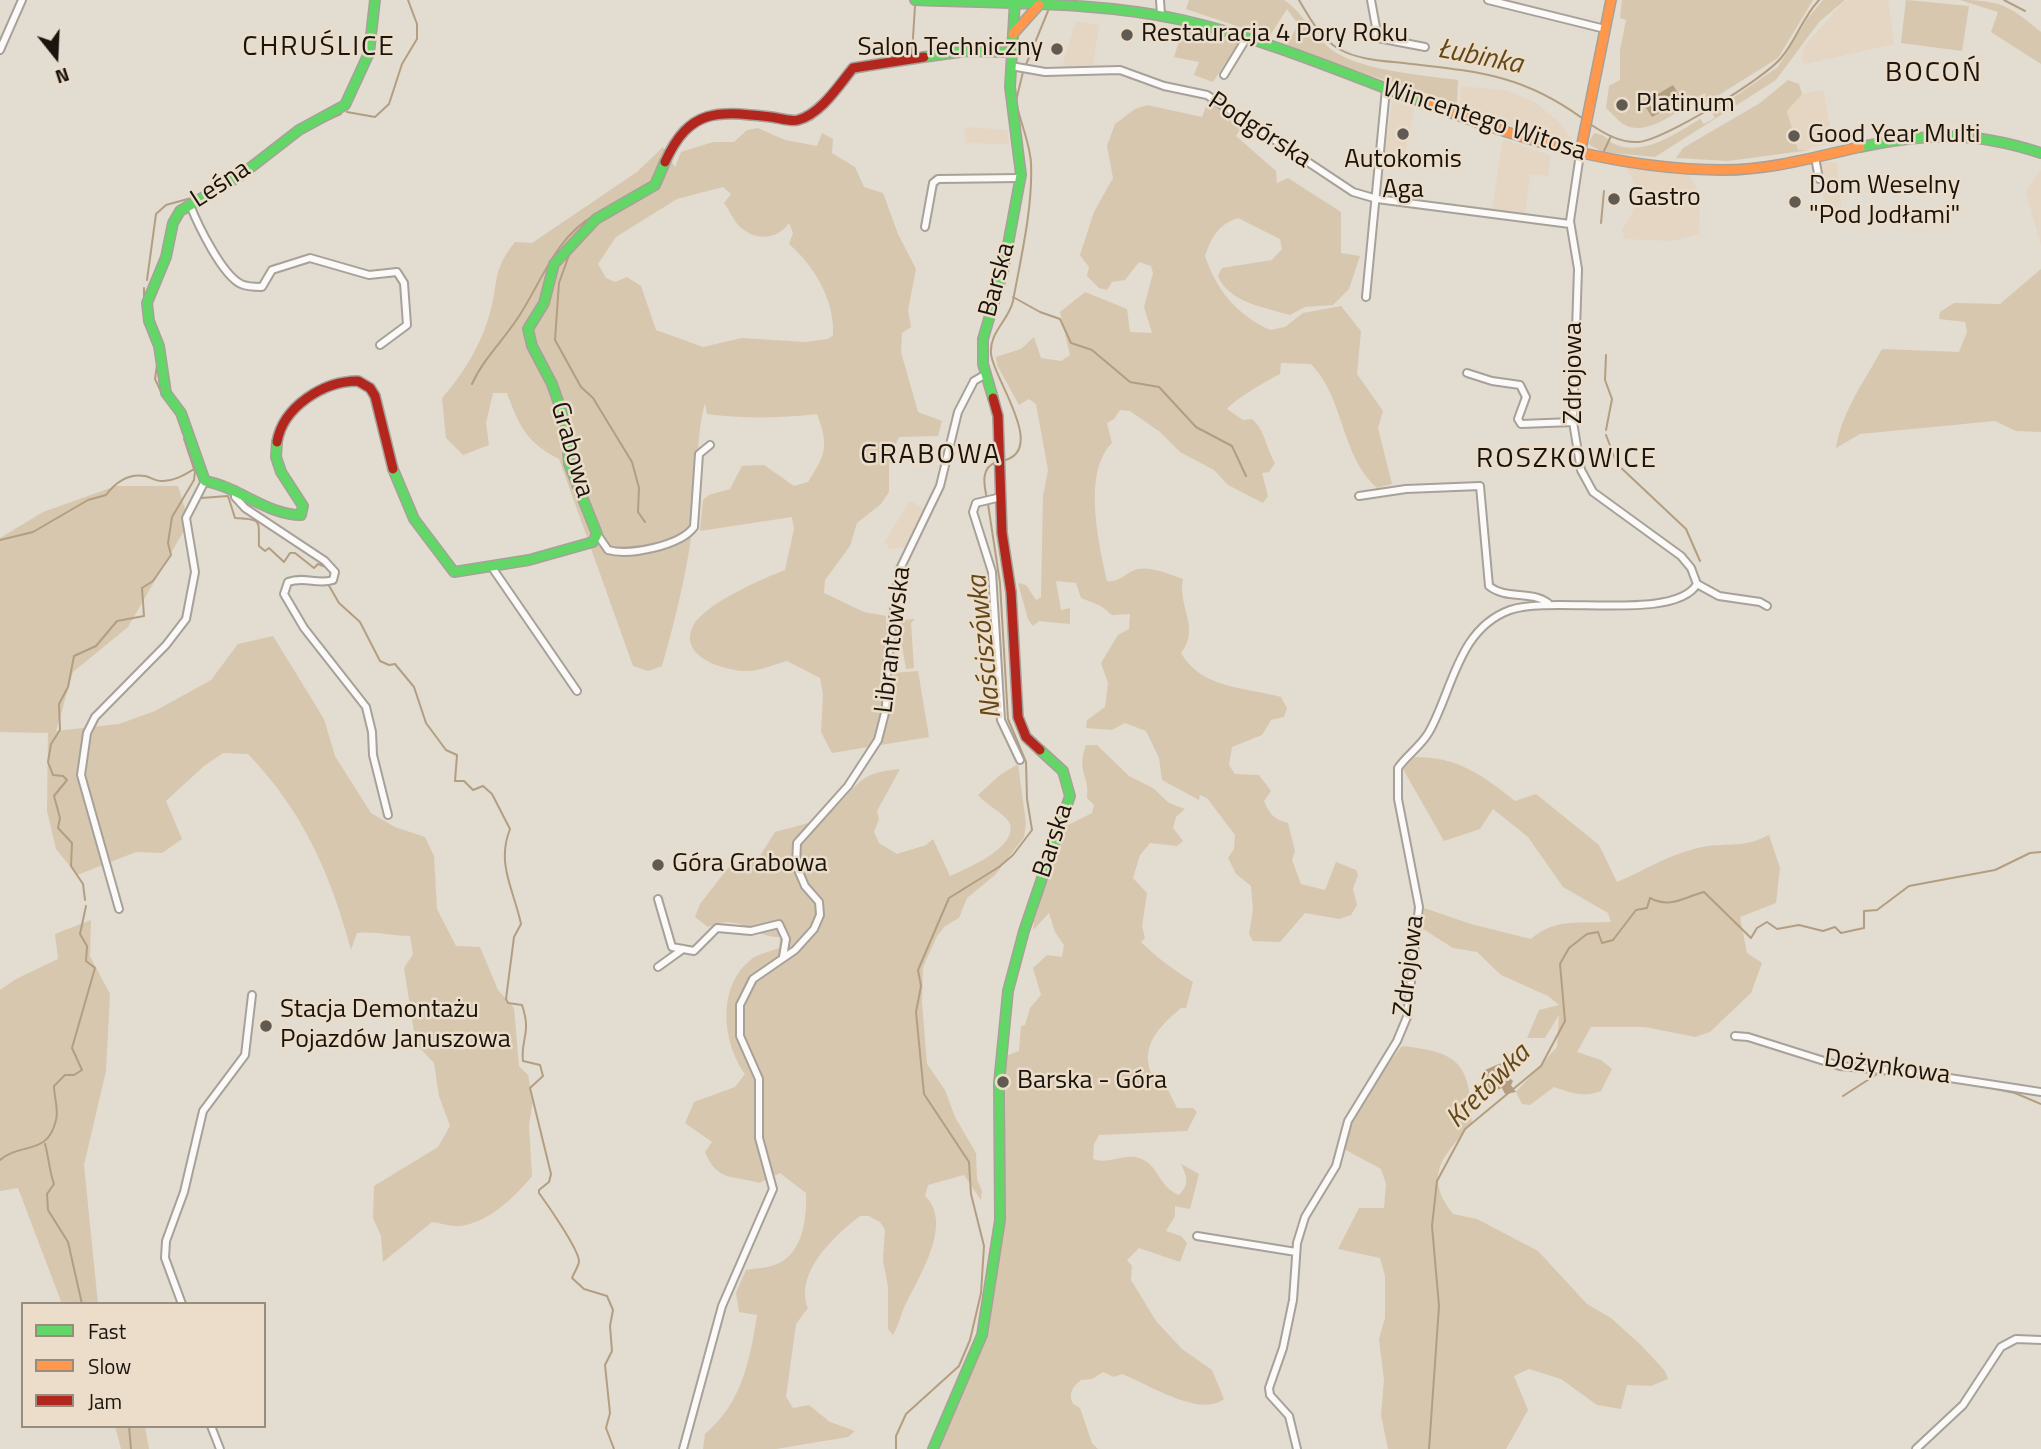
<!DOCTYPE html>
<html>
<head>
<meta charset="utf-8">
<style>
	body { margin:0 }
	#map { position:relative; width:2041px; height:1449px; overflow:hidden; background:#e3dcd1; font-family:"Titillium Web",sans-serif }
	canvas { display:block }
	.legend { position:absolute; left:21px; top:1302px; width:245px; height:126px; box-sizing:border-box; background:#ebddc9; border:2px solid #978d7e; margin:0; padding:9px 12px; list-style:none; font-size:21px; color:#19140d }
	.legend li { display:flex; align-items:center; gap:14px; height:35px }
	.legend b { width:35px; border:2px solid #978d7e }
	.north { position:absolute; left:21px; top:21px; width:70px; height:70px; -webkit-text-stroke:5px #ebddc9; paint-order:stroke; rotate:162deg; font-size:19px; font-weight:700; line-height:28px; text-align:center; color:#19140d }
	.north::after { content:''; display:block; margin:auto; width:24px; height:32px; background:#19140d; clip-path:polygon(50% 0,100% 100%,50% 72%,0 100%) }
</style>
</head>
<body>
<div id="map">
<canvas width="2041" height="1449"></canvas>
<ul class="legend">
<li><b style="height:9px;background:#63d668"></b>Fast</li>
<li><b style="height:9px;background:#ff974d"></b>Slow</li>
<li><b style="height:9px;background:#b3261e"></b>Jam</li>
</ul>
<div class="north">N</div>
</div>
<script>
const g = document.querySelector('canvas').getContext('2d');
g.lineJoin = 'round';
function fill(path, color) {
  g.fillStyle = color;
  g.fill(path, 'evenodd');
}
function strokePath(path, color, width, dash) {
  g.strokeStyle = color;
  g.lineWidth = width;
  g.lineCap = dash ? 'butt' : 'round';
  g.setLineDash(dash || []);
  g.stroke(path);
}
function drawText(font, color, halo, rows, align = 'center') {
  g.font = font + ' "Titillium Web",sans-serif';
  g.lineWidth = 5;
  g.setLineDash([]);
  g.textBaseline = 'middle';
  g.strokeStyle = halo;
  g.fillStyle = color;
  for (const [text, x, y, turn = 0] of rows) {
    g.save();
    g.translate(x, y);
    g.rotate((+turn || 0) * Math.PI / 180);
    g.textAlign = isNaN(turn) ? turn : align;
    if (halo) g.strokeText(text, 0, 0);
    g.fillText(text, 0, 0);
    g.restore();
  }
}
fill(new Path2D(`
	M1849 0H1888L1894 44 1805 64 1801 59 1804 47 1843 2Z
	M1076 21 1099 25 1093 66H1062Z
	M1461 86 1508 91 1536 103 1560 123 1572 139 1569 142 1509 125 1460 104Z
	M1823 90 1833 143 1798 151 1787 110 1802 94Z
	M1393 100 1414 109 1405 155H1384Z
	M965 127 1007 130 1009 144 966 143Z
	M1503 139 1551 156 1548 176 1530 174 1525 215 1492 210Z
	M1837 162 1842 215 1826 217 1818 163Z
	M1627 168 1689 174 1700 194 1699 234 1672 241 1625 239 1622 230 1633 212 1635 186Z
	M2041 170V245L2026 191Z
	M910 501 924 509 905 547 889 549 885 541Z`), '#e4d6c3');
fill(new Path2D(`
	M1189 0H1284C1302 11 1312 35 1332 50 1361 71 1423 75 1458 80L1457 104C1401 83 1342 69 1287 45L1298 24 1287 9 1269 37 1186 9Z
	M1622 0H1813L1778 58 1706 103 1705 93C1685 105 1652 136 1627 126 1619 123 1612 113 1606 108L1609 86 1620 80V50L1626 20 1620 18Z
	M1823 0H1845L1819 22 1776 80 1655 157 1603 152 1588 144 1594 133C1605 134 1610 142 1612 143 1642 158 1675 134 1700 119L1704 124 1715 118 1712 112 1778 67 1807 19Z
	M1906 0 1969 6 1962 51 1901 43Z
	M1960 0C2000 0 2010 6 2041 32V64L1991 32 1998 12Z
	M1184 25 1239 42 1213 82 1194 75 1199 62 1174 57Z
	M1788 80 1799 84 1802 94 1787 111 1798 150H1810L1728 161 1676 158 1683 148 1760 103Z
	M1208 101 1242 126 1236 136 1276 171 1277 183 1288 178 1341 212V253L1360 256 1349 289 1333 305 1305 307 1290 315C1266 308 1228 302 1218 276L1222 268 1272 260 1282 249 1280 239 1238 218C1218 225 1212 236 1205 256 1217 291 1236 314 1270 330L1285 327 1303 313 1341 306 1361 331 1357 374 1383 411 1378 428 1392 484 1377 488C1340 455 1345 399 1311 364L1281 363 1280 374C1269 379 1233 401 1227 409L1243 420 1252 419C1265 430 1266 448 1275 463L1269 472 1262 473 1268 496 1263 503 1228 485 1214 470 1180 452 1160 432 1130 411 1120 410 1114 419 1107 423 1112 443C1082 473 1099 543 1107 581 1120 583 1126 572 1138 569 1151 566 1172 575 1183 579 1177 606 1201 628 1181 653 1202 689 1244 687 1281 697L1287 708 1284 717 1271 720 1262 735 1232 747 1229 765 1235 774 1259 775 1271 791 1264 801C1269 814 1274 819 1288 823L1295 851 1292 860 1301 884 1325 890 1336 862 1356 870 1358 875 1353 889 1357 905 1351 915 1339 919 1305 913 1280 942 1253 941 1249 934 1253 910 1251 886 1236 874 1228 858 1234 849 1235 835 1207 798 1200 795 1199 800 1162 780 1159 758 1146 731 1125 723 1112 730 1086 728 1087 720 1105 707 1108 683 1101 663 1118 635 1129 629 1130 614 1112 615 1101 606 1081 598 1076 583 1056 581 1061 610 1070 608V624L1039 621 1033 626 1028 619 1018 583 1026 585 1036 600 1041 597 1043 496 1048 470 1036 404 1029 399 1019 405 997 365 996 357 1021 349 1034 337 1041 358 1061 361 1070 355 1060 312 1085 292 1127 309 1130 332 1152 333 1144 307 1153 273 1151 266 1139 262 1125 280 1112 282 1107 290 1099 288 1087 276 1089 267 1080 255 1094 212 1113 178 1107 146 1115 124 1135 109 1147 105 1202 117Z
	M758 128 785 140 817 146 822 133 833 139 832 153 855 167 864 187 883 193 898 234 916 269 908 310 911 327 902 333 901 352 918 412 942 421 938 436 899 437 889 460V492L881 504 857 523 850 546 825 580 824 593 864 612 886 616V631L898 659 893 673 918 671 929 737 832 753 821 732 823 694 820 678 787 661C775 664 762 670 750 671 728 672 677 658 693 626 704 604 762 579 785 570L794 529 792 517 700 531 703 500 709 495 730 489 742 466 764 465 794 486 808 482C826 454 829 446 817 414 781 418 743 419 707 414L705 403C695 442 699 470 695 509 689 563 677 614 662 666L648 671 633 666 559 459C527 443 519 426 507 393H493L486 423 489 445 463 455 446 438 442 398C464 373 481 345 490 313 499 280 492 271 515 242L532 243 637 172 663 147 675 167 681 152 713 142H734L747 130ZM723 187 731 194 724 203C729 210 734 221 740 227 757 242 778 239 789 223L793 233 789 244C814 266 835 300 833 335L828 339 805 342 742 338 703 347 656 330 641 286 627 277 615 282 606 278 598 264 616 237 677 199Z
	M2041 269V432L2016 431 1995 421 1860 434 1836 448C1841 413 1865 380 1882 349L1959 352 1967 332 1965 322 1939 319 1940 312 1954 303 2000 304Z
	M116 486H178L189 522 128 627 73 672 56 731 119 724 155 711 211 680 238 644 273 636 324 719 335 756 371 813 395 827 425 837 434 856 437 909 456 946 480 947 498 990 514 1008 519 1066 528 1075 533 1100 529 1126 532 1176C515 1197 488 1223 460 1226 452 1227 441 1223 432 1222L383 1262 381 1236 373 1218 374 1186 438 1147 450 1126 439 1096 434 1063 416 1044 404 968 413 954 410 936C391 936 376 931 357 933L351 950C331 875 303 811 248 754L223 753 204 766 166 801 182 839 162 853 136 852 77 875 56 849 47 811 48 733 0 732V538L43 512Z
	M915 619 911 623 914 668 906 669 900 634 901 620Z
	M1086 745H1097L1129 776 1153 788 1169 803 1185 809 1176 817 1173 828 1183 841 1177 846 1150 843 1140 855 1133 878 1147 893 1142 926 1145 938 1141 942C1157 958 1174 970 1193 982L1186 1008H1181C1160 1026 1140 1045 1151 1073L1161 1076 1177 1108H1193L1197 1112 1187 1131 1099 1135 1094 1144 1093 1159C1108 1165 1125 1153 1139 1158 1160 1165 1157 1186 1179 1195 1190 1184 1187 1177 1181 1164L1199 1174 1190 1209 1175 1206V1216L1166 1231 1181 1236 1187 1243 1180 1262 1139 1248 1127 1260 1132 1266 1131 1280 1156 1321 1182 1349 1212 1370 1224 1399C1200 1418 1148 1384 1122 1374L1114 1377 1103 1372 1092 1379 1081 1380C1072 1387 1068 1394 1073 1404L1080 1408 1092 1443 1098 1449H939L984 1345 995 1289 1004 1217 1006 1056 1019 1051 1021 1026 1025 1025 1030 1008 1041 995 1033 968 1047 955 1062 957 1064 945 1055 932 1049 913 1033 930 1034 921 1049 869 1068 825 1092 813 1094 805 1087 798C1090 775 1076 773 1086 745Z
	M1414 757C1458 757 1481 774 1515 801L1536 794 1599 845 1617 882C1643 871 1667 856 1694 849 1721 841 1741 850 1769 835L1780 868 1776 903 1740 917 1747 953 1762 963 1751 993 1710 1032 1695 1037 1645 1027H1591L1577 1052 1601 1060 1612 1069 1601 1091C1584 1098 1571 1093 1554 1087L1530 1105 1522 1104 1516 1092 1557 1047 1559 1015 1545 1038H1527L1539 1010 1559 1005 1548 996 1501 975 1477 952 1453 948 1423 929 1424 908 1471 924 1531 939C1555 917 1582 924 1611 922L1608 913 1563 887 1528 837 1493 809 1480 829 1444 841 1403 769Z
	M1018 764 1026 823 1024 837 995 875 967 898 959 918 945 926 937 936 923 967 922 1002 927 1064 945 1090 955 1117 976 1153 977 1179 982 1191 981 1200 964 1175 928 1185 925 1196C955 1224 916 1281 903 1310 900 1318 898 1326 893 1335L888 1329V1287L883 1260 885 1230 880 1222 869 1216H860C834 1236 794 1273 808 1308L796 1324 786 1397 793 1408 809 1405 830 1422 855 1431 848 1437 776 1449H703L705 1434C742 1403 750 1360 757 1315L739 1312 736 1293 746 1270C757 1268 770 1268 779 1263 803 1252 807 1217 806 1193L780 1173 759 1183C733 1175 717 1182 705 1152L712 1142 685 1123 694 1102 735 1087 745 1074C722 1042 716 985 753 958 760 954 771 951 779 948L780 937C750 937 741 912 708 927L695 917 700 904 728 868 758 859 775 832C794 826 817 824 832 810 861 785 855 773 900 769L877 811 879 819 874 832 879 843 897 854 926 845 933 839 950 876C966 869 1017 848 1010 824 1006 814 986 805 978 795L1000 775Z
	M91 920 90 956 110 994 106 1071 84 1165 98 1304H62L18 1188 0 1191V990L16 979 58 959 55 934Z
	M1402 1046C1461 1052 1470 1065 1472 1123 1444 1156 1422 1174 1453 1214L1477 1219 1538 1251 1587 1304 1611 1318 1642 1346 1665 1371 1668 1379 1651 1386 1627 1385 1621 1409 1597 1405 1561 1379 1529 1369 1514 1376 1528 1410 1506 1449H1388L1381 1415 1384 1380 1379 1339 1385 1318V1276L1380 1258 1338 1249 1359 1208H1384L1386 1184 1381 1169 1340 1147 1361 1099Z
	M115 1426H145L149 1449H121Z`), '#d7c7ae');
fill(new Path2D(`
	M1673 85 1682 100 1652 117 1643 103Z
	M1501 1063 1503 1067 1507 1066 1506 1075 1513 1081 1511 1085 1516 1092 1505 1094 1502 1088 1494 1091 1484 1084 1485 1070Z`), '#b39e81');
strokePath(new Path2D(`
	M1299 0C1309 17 1321 39 1339 49 1360 61 1390 61 1412 64 1482 72 1524 76 1582 118
	M2004 0 2025 11
	M912 53 915 6
	M1025 67 1048 11
	M854 73 865 71
	M1016 101 1023 72
	M347 112 375 117 389 104 402 64 417 39V24L408 0
	M770 121 789 123
	M323 122 341 114
	M801 123 818 114
	M1590 124C1605 134 1620 143 1639 142 1665 139 1764 79 1781 58 1796 41 1802 18 1819 0
	M1604 151 1611 136
	M208 189 234 174
	M1601 223 1604 191
	M569 255 559 283 555 340 581 387 593 398 632 462 639 488 638 512 645 522
	M147 280 156 214 166 205 195 197
	M144 288V317
	M1013 297 1040 312 1060 319 1071 343 1092 350 1130 382 1159 387 1196 427 1232 446 1246 476
	M1606 355 1605 380 1612 399 1606 430
	M157 365 155 379 163 396
	M472 384C484 357 506 338 521 313 543 278 557 236 595 215
	M177 414 183 433
	M1606 435 1617 464 1686 529 1700 561
	M1002 461C1049 452 993 378 991 354 989 332 1009 320 1013 301 1021 257 1033 207 1031 163 1030 144 1021 124 1017 106
	M201 498 228 496 235 518C264 519 258 521 259 546L265 551 269 548 284 562 290 553H295L314 568 318 564 326 567
	M987 499C984 485 980 467 997 462
	M0 540 33 532 88 500 106 495C115 483 128 473 145 476 150 477 156 481 161 481 173 482 184 475 194 469
	M328 584 339 603 360 622 380 661 389 665 395 664 414 687 426 723 446 750 457 755 455 781H464L473 790 483 786 492 794 510 829C496 864 514 890 521 924L514 937 506 999 508 1003 522 1005C532 1034 520 1040 523 1061L540 1065 543 1076 530 1088 551 1174 549 1182 539 1190V1193C547 1204 580 1251 579 1262 578 1267 574 1273 572 1278L584 1289 607 1296 613 1310 610 1326 612 1351 605 1365 610 1413 606 1428 614 1449
	M85 900 83 884 71 866 72 843 58 828 60 818 54 796 67 780 63 776 53 775 48 762 51 744 60 730 59 704 68 687 74 656 96 646 117 621 144 616 142 588 153 581 171 555 168 543 172 517 194 480 195 472 184 439
	M1976 1085 2015 1093 2041 1104
	M1843 1096 1877 1074 1912 1076
	M45 1144C49 1158 49 1170 54 1184L47 1194 48 1210 68 1242 82 1304
	M0 1160C21 1142 48 1156 56 1120 59 1110 54 1097 54 1086L65 1075H74L82 1070 72 1048 95 968 86 961 87 946 80 934 86 906
	M129 1426 131 1449
	M896 1449V1436L906 1414 959 1366 970 1340 981 1293 984 1246 971 1194 969 1162 924 1094 916 1012 921 986 918 970 949 898 999 867 1013 855 1032 830 1027 799 1026 762 1008 719 1000 583 988 504
	M1429 1449 1439 1306 1432 1226 1437 1181 1465 1129 1541 1066 1565 1021 1560 964 1569 948 1587 934 1598 932 1602 943 1613 940 1636 910 1647 908 1650 898C1671 909 1684 897 1704 892L1751 938 1757 928 1767 922 1777 929 1799 925 1823 931 1835 927 1841 933 1864 928V911L1877 910 1909 886 1995 870 2030 853 2041 852`), '#b39e81', 2);
const street = new Path2D(`
	M1160 0 1161 15
	M1371 0 1378 38 1425 47
	M1488 0 1605 29
	M0 50 22 0
	M1011 66 1045 72 1120 70 1164 86 1207 95 1353 192 1377 199 1570 224
	M1224 75 1246 39
	M1815 157 1819 179
	M190 205C198 225 222 275 241 284 247 287 255 287 262 287L272 270 310 258 369 275 397 272 404 283 407 325 380 345
	M925 227 933 183 938 179 1020 178
	M1366 297 1386 89
	M1467 373 1492 381 1520 385 1526 397 1518 419 1521 424 1573 422
	M235 490V497L245 508 325 561 335 572 333 580C317 585 305 576 288 582L284 594 304 628 366 707 372 732 373 755 388 815
	M1359 496 1406 489 1480 486 1489 586C1506 600 1531 590 1548 603
	M1001 497 976 503 973 512 992 572 1001 720 1020 760
	M597 534 608 550C629 556 680 546 694 527L699 454 710 445
	M491 566 577 691
	M1697 584 1719 596 1760 602 1767 606
	M658 899 672 947 694 951 717 928 751 931 779 924 786 939 783 957
	M119 909 81 775 87 733 95 717 166 645 186 619 195 572 186 518 205 481
	M658 967 683 949
	M1735 1036 1748 1037 1840 1066 1917 1073 2041 1092
	M1197 1236 1296 1252
	M182 1304 165 1258 166 1241 184 1192 203 1111 245 1055 252 995
	M211 1426 220 1449
	M683 1449 722 1306 773 1189 759 1138V1079L740 1036V1005L753 979 795 950 814 929 820 915 819 902 805 886 796 865 797 843 848 786 878 740 886 709 887 666 899 571 940 486 958 412 974 381 986 374
	M1297 1449 1289 1416 1270 1395 1269 1388 1283 1348 1293 1300 1297 1243 1305 1217 1336 1166 1348 1121 1397 1041 1407 1017 1419 907 1398 799V768C1407 755 1421 746 1429 732 1453 689 1458 629 1510 610 1553 595 1675 622 1697 584L1691 568 1681 556 1593 492 1581 470 1573 422 1578 269 1570 221 1580 154
	M1916 1449 1963 1405 2001 1347 2016 1339 2041 1340`);
const fast = new Path2D(`
	M915 0C1003 4 1095 1 1182 20 1267 39 1348 75 1430 105
	M924 57 967 51 1012 52
	M1860 147C1929 133 1974 131 2041 153
	M993 398 983 364V339L1003 271 1021 175 1010 87 1015 0
	M277 442 276 457 281 472 303 506 301 515C267 515 239 487 205 481L181 413 166 393 159 346 149 321 147 303 166 257 173 223 180 211 241 175 299 130 345 105 369 53 375 0
	M393 469 414 519 454 572 529 560 593 542 597 534 569 464 566 424 552 384 532 346 528 329 544 303 554 264 596 219 655 185 665 162
	M933 1449 982 1335 1000 1220 999 1083 1008 991 1024 931 1070 796 1063 771 1040 750`);
const slow = new Path2D(`
	M1013 34 1039 5
	M1430 105C1524 141 1622 170 1724 170 1770 170 1815 157 1860 147
	M1580 154 1611 0`);
const jam = new Path2D(`
	M665 162C690 107 718 111 771 117 779 118 791 122 798 120 821 114 839 85 853 68L924 57
	M993 398 998 416 1002 533 1011 592 1018 717 1026 737 1040 750
	M277 442C283 407 323 381 358 381L370 388 375 396 393 469`);
strokePath(street, '#a6a199', 10);
strokePath(fast, '#a6a199', 12);
strokePath(slow, '#a6a199', 12);
strokePath(jam, '#a6a199', 12);
strokePath(street, '#fbfaf8', 6);
strokePath(fast, '#63d668', 9);
strokePath(slow, '#ff974d', 9);
strokePath(jam, '#b3261e', 9);
for (const [x, y, r, color] of [
	[1127,35,7,"#605a52"],
	[1057,49,7,"#605a52"],
	[1622,105,7,"#605a52"],
	[1403,134,7,"#605a52"],
	[1794,136,7,"#605a52"],
	[1614,199,7,"#605a52"],
	[1795,202,7,"#605a52"],
	[658,865,7,"#605a52"],
	[266,1026,7,"#605a52"],
	[1003,1082,7,"#605a52"]
]) {
  const dot = new Path2D();
  dot.arc(x, y, r, 0, 2 * Math.PI);
  g.fillStyle = color;
  g.fill(dot);
  strokePath(dot, '#ebddc9', 2.5);
}
drawText('26px', '#19140d', '#ebddc9', [
	["Restauracja 4 Pory Roku",1141,35],
	["Salon Techniczny",1043,49,"right"],
	["Platinum",1636,105],
	["Good Year Multi",1808,136],
	["Autokomis",1403,161,"center"],
	["Aga",1403,191,"center"],
	["Dom Weselny",1809,187],
	["\"Pod Jodłami\"",1809,217],
	["Gastro",1628,199],
	["Góra Grabowa",672,865],
	["Stacja Demontażu",280,1011],
	["Pojazdów Januszowa",280,1041],
	["Barska - Góra",1017,1082]
], 'left');
drawText('26px', '#19140d', '#ebddc9', [
	["Wincentego Witosa",1484,121,18],
	["Podgórska",1259,131,33],
	["Leśna",221,185,-33],
	["Barska",998,280,-75],
	["Zdrojowa",1575,373,-90],
	["Grabowa",571,450,74],
	["Librantowska",894,640,-83],
	["Barska",1054,841,-72],
	["Zdrojowa",1410,966,-83],
	["Dożynkowa",1887,1068,8]
]);
g.letterSpacing = '2px';
drawText('28px', '#19140d', '#ebddc9', [
	["CHRUŚLICE",319,48],
	["BOCOŃ",1934,74],
	["GRABOWA",931,456],
	["ROSZKOWICE",1567,460]
]);
g.letterSpacing = '0px';
drawText('italic 28px', '#634718', '#ebddc9', [
	["Łubinka",1480,58,11],
	["Naściszówka",986,647,-96],
	["Kretówka",1489,1087,-45]
]);
</script>
</body>
</html>
